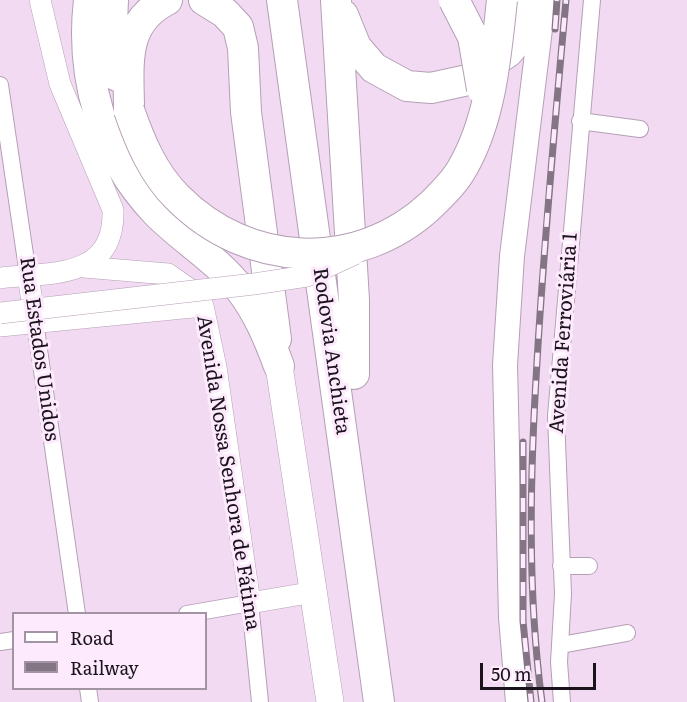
<!DOCTYPE html>
<html>
<head>
<meta charset="utf-8">
<style>
	body { margin:0 }
	#map { position:relative; width:687px; height:702px; overflow:hidden; background:#f2dbf2; font-family:Literata,serif }
	canvas { display:block }
	.legend { position:absolute; left:12px; top:612px; width:195px; height:78px; box-sizing:border-box; background:#fdeafd; border:2px solid #a394a3; margin:0; padding:8px 10px; list-style:none; font-size:18px; color:#1b131b }
	.legend li { display:flex; align-items:center; gap:12px; height:30px }
	.legend b { width:30px; border:2px solid #a394a3 }
	.scale { position:absolute; left:480px; top:663px; width:116px; height:27px; box-sizing:border-box; border:3px solid #1b131b; border-top:0; padding-left:8px; font-size:18px; line-height:21px; white-space:nowrap; color:#1b131b; -webkit-text-stroke:4px #fdeafd; paint-order:stroke }
</style>
</head>
<body>
<div id="map">
<canvas width="687" height="702"></canvas>
<ul class="legend">
<li><b style="height:8px;background:#fff"></b>Road</li>
<li><b style="height:8px;background:#847584"></b>Railway</li>
</ul>
<div class="scale">50 m</div>
</div>
<script>
const g = document.querySelector('canvas').getContext('2d');
g.lineJoin = 'round';
function strokePath(path, color, width, dash) {
  g.strokeStyle = color;
  g.lineWidth = width;
  g.lineCap = dash ? 'butt' : 'round';
  g.setLineDash(dash || []);
  g.stroke(path);
}
function drawText(font, color, halo, rows, align = 'center') {
  g.font = font + ' Literata,serif';
  g.lineWidth = 6;
  g.setLineDash([]);
  g.textBaseline = 'middle';
  g.strokeStyle = halo;
  g.fillStyle = color;
  for (const [text, x, y, turn = 0] of rows) {
    g.save();
    g.translate(x, y);
    g.rotate((+turn || 0) * Math.PI / 180);
    g.textAlign = isNaN(turn) ? turn : align;
    if (halo) g.strokeText(text, 0, 0);
    g.fillText(text, 0, 0);
    g.restore();
  }
}
const minor = new Path2D(`
	M0 85 28 275
	M580 121 640 129
	M35 322 77 614
	M561 566H589
	M187 614 250 603 260 702
	M0 642 14 640
	M561 645 627 633
	M88 688 90 702
	M562 702 559 662 563 594 556 416 592 0`);
const tertiary = new Path2D(`
	M84 267 168 274 198 295 203 306 216 367 250 603 314 592
	M28 275 35 322
	M0 278C51 272 115 280 113 210L60 84 40 0
	M0 326 203 306`);
const secondary = new Path2D(`
	M518 702 511 617 505 365 512 256 543 5`);
const primary = new Path2D(`
	M279 366 330 702`);
const motorway = new Path2D(`
	M89 0C80 76 102 156 156 212 182 239 217 259 240 289 258 312 269 339 279 366
	M113 0 111 48 117 76
	M204 0 225 13 238 27 243 48 246 112 276 339
	M282 0 379 702
	M336 0 354 300V374
	M343 15 356 47 374 68 407 86 431 88 468 80 508 52 525 32 532 0
	M129 110C129 66 121 23 167 0`);
strokePath(minor, '#b59fb5', 18);
strokePath(tertiary, '#b59fb5', 22);
strokePath(secondary, '#b59fb5', 26);
strokePath(primary, '#b59fb5', 28);
strokePath(motorway, '#b59fb5', 32);
strokePath(minor, '#fff', 16);
strokePath(tertiary, '#fff', 21);
strokePath(secondary, '#fff', 24);
strokePath(primary, '#fff', 27);
strokePath(motorway, '#fff', 30);
const rail = new Path2D(`
	M555 29 557 0
	M523 442V621L531 702
	M542 702C527 590 530 475 537 362 544 241 555 121 566 0`);
strokePath(rail, '#847584', 7);
strokePath(rail, '#fdeafd', 4.5, [14]);
const tertiaryBridge = new Path2D(`
	M0 313 254 284 307 276 355 254`);
const motorwayBridge = new Path2D(`
	M454 0 473 37 482 89
	M129 110C140 142 153 173 177 197 247 268 357 274 431 205 442 194 455 182 463 167 491 118 496 56 502 0`);
strokePath(tertiaryBridge, '#b59fb5', 22, []);
strokePath(motorwayBridge, '#b59fb5', 32, []);
strokePath(tertiaryBridge, '#fff', 21);
strokePath(motorwayBridge, '#fff', 30);
drawText('20px', '#1b131b', '#fdeafd', [
	["Avenida Ferroviária 1",564,333,-86],
	["Rua Estados Unidos",39,349,82],
	["Rodovia Anchieta",331,351,82],
	["Avenida Nossa Senhora de Fátima",228,473,81]
]);
</script>
</body>
</html>
